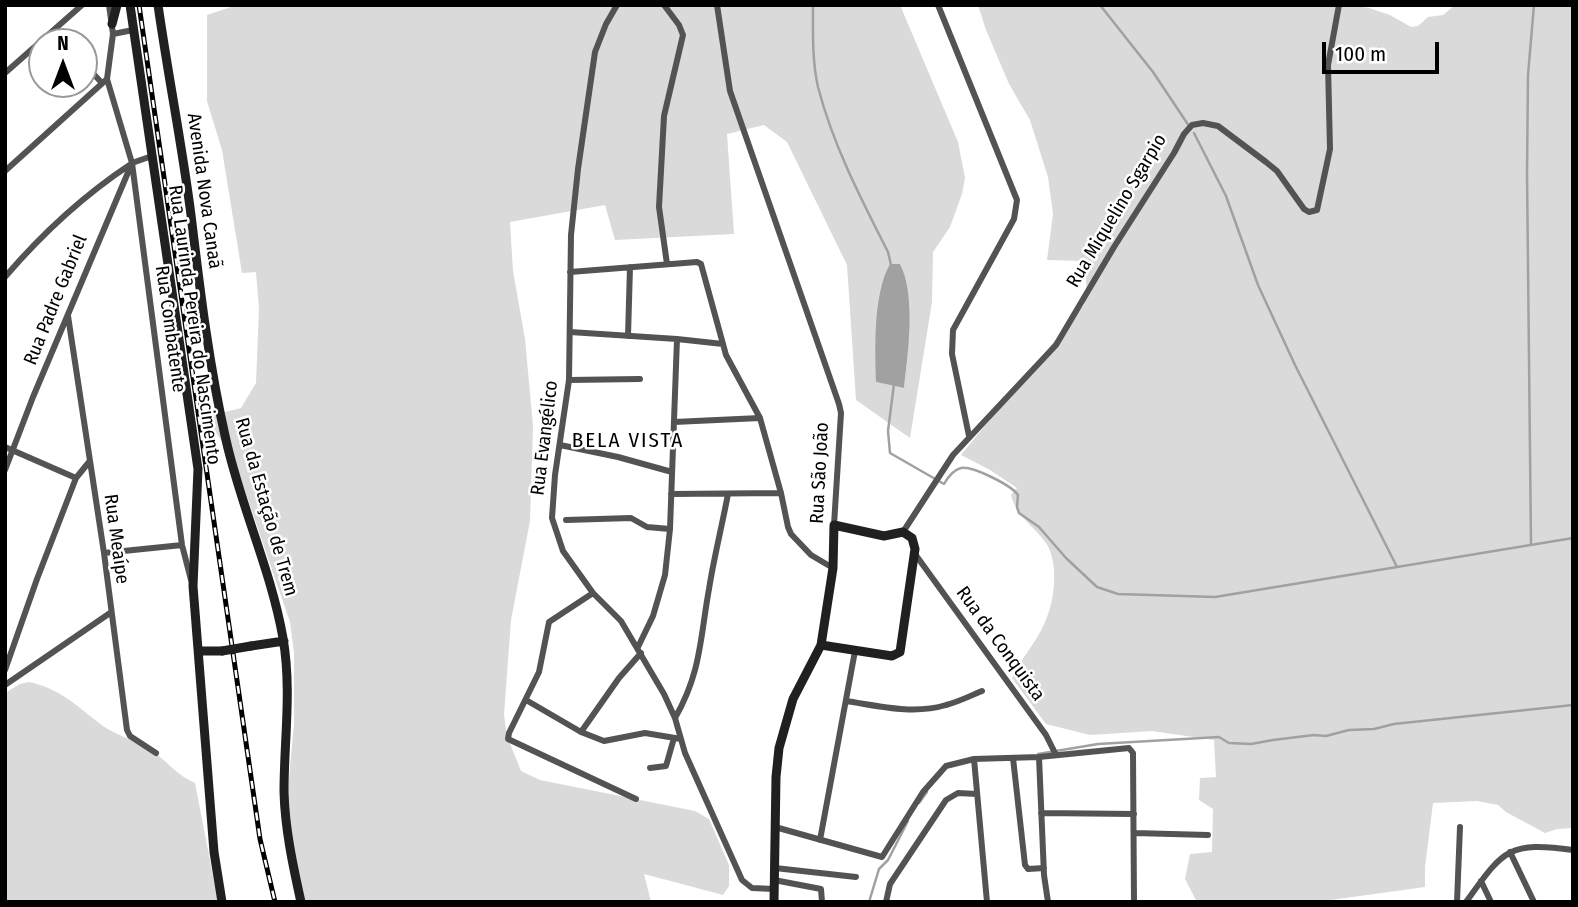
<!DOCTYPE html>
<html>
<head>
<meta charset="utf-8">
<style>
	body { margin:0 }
	#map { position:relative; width:1578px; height:907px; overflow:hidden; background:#fff; font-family:"Fira Sans Condensed",sans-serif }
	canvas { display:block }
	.frame { position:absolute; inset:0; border:7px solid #000; pointer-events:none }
	.north { position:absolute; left:28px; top:28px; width:70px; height:70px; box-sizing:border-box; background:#fff; border:2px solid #999; border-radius:50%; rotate:0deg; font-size:19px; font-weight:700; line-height:28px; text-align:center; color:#000 }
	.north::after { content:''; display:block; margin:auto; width:24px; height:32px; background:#000; clip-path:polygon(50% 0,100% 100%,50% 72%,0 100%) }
	.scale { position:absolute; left:1322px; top:42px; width:117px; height:32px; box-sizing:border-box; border:4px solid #000; border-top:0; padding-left:9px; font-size:21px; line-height:24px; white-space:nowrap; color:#000; -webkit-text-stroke:5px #fff; paint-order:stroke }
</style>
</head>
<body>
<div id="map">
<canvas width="1578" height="907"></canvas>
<div class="frame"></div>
<div class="north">N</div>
<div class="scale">100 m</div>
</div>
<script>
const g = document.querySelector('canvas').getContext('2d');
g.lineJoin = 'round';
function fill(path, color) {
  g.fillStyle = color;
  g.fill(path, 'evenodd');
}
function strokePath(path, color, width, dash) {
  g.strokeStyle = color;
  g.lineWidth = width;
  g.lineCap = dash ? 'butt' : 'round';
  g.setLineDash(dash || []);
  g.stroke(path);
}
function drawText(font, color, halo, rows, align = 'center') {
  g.font = font + ' "Fira Sans Condensed",sans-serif';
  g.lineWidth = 5;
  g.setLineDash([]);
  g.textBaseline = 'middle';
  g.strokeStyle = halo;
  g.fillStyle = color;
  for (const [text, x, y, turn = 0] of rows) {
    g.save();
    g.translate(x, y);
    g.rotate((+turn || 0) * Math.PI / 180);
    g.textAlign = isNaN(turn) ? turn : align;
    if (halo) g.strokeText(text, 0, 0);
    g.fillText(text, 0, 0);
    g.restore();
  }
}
fill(new Path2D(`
	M237 5H900L958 142 965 178 962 194 950 227 933 252 932 302 910 438 856 400 847 265 787 142 764 125 727 134 734 234 615 240 605 205 510 222 513 271 525 339 533 426 530 521 511 620 504 715 507 736 521 771 540 780 695 811 709 819 729 865V886L723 895 644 874 651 902H296L290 864 287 800 294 724V653L290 622 234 459 205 417 241 408 256 383 259 309 256 272 242 273 222 150 207 101V15ZM908 302V352L904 388 876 382 878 314Z
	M978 5H1351L1369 8 1390 15 1411 27 1418 26 1428 17 1443 15 1455 5H1573V828L1557 829 1545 833 1506 812 1498 805 1477 801 1433 803 1425 867V887L1316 902H1197L1185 879 1190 854 1212 852 1213 809 1199 800 1200 778 1216 777 1214 740 1152 731 1090 735 1046 724 1012 678C1021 658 1037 642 1045 622 1055 601 1059 562 1046 543 1034 526 1016 516 1011 495L1017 488 990 470 961 455 1084 305 1087 291 1084 261 1047 260 1053 214 1048 177 1030 120 1009 84 986 30Z
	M29 682C60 688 79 708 103 726 118 736 137 741 152 751 167 761 178 776 195 783L218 902H5V693L20 684Z`), '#dadada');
fill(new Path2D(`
	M890 264H900C916 295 908 354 904 388L876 382C875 349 873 294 890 264Z`), '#a1a1a1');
strokePath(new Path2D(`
	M813 5C813 32 812 61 818 87 833 145 861 199 888 252L891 265
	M1100 5 1153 72 1189 126
	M1194 133 1226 196 1258 285 1295 365 1397 567
	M894 384 888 431 890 453 944 484C948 477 953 470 961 468 973 466 1011 485 1018 495L1017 507 1019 513 1039 527 1066 558 1097 587 1118 594 1215 597 1573 538
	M1531 544 1527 173 1528 75 1534 5
	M1038 754 1098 744 1219 737 1229 743 1251 744 1273 740 1314 735 1326 736 1349 730 1374 729 1394 724 1573 705
	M919 803 927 792
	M869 902 879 869 888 860 908 821`), '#a1a1a1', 2.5);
strokePath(new Path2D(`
	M617 5 606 24 595 52 578 169 571 235 569 380 555 475 552 518 563 551 593 593 621 621 664 694 675 718 685 753 742 880 752 888 774 889
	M664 5 679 25 683 35 664 116 659 207 667 264
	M717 5 730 91 839 404 841 413 834 525
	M938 5 1017 200 1014 219 953 330 952 354 969 436
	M113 34 133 30
	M84 64 102 83
	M5 73 82 5
	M107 79 132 163 182 545 191 580
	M5 171 107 79 113 34 109 5
	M570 272 697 262 701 264 726 355 760 418 781 493 788 527 791 534 811 555 833 568
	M5 277C41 235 84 195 131 164
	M68 316 104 553 127 730 130 736 156 753
	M570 332 677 339 723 344
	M628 336 630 267
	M569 380 640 379
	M674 422 760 418
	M560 445 618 457 672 472
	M5 447 76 478
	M5 470 33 397 132 163 152 156
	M671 494 781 493
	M566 520 631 518 647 527 670 529
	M903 532 953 455 1056 345 1114 247 1174 153 1184 134 1192 125 1203 123 1218 126 1266 162 1277 171 1304 209 1309 212 1317 210 1330 149 1328 65 1339 5
	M104 553 182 545
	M915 554 1046 735 1056 755
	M593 593 549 622 539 672 509 733 508 739 636 799
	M638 647 653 616 665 575 670 529 677 339
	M5 670 37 579 76 478 89 462
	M5 685 110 613
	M526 700 581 732 604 741 645 733 681 739
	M846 701C879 706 913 715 946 705 958 702 970 696 982 691
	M675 718C701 673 700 639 709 589 714 557 722 526 728 494
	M581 732 619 678 641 653
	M1039 757 1044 875 1048 902
	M1013 758 1025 865 1028 869 1044 868
	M974 759 987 902
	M650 768 666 766 674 738
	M1041 813 1134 814
	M775 827 882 857 923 792 946 766 974 759 1039 757 1129 748 1133 753 1134 902
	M1134 833 1208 835
	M820 840 855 651
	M1510 852 1534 902
	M775 868 856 877
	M774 880 821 889 822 902
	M1481 881 1491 902
	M886 902 890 884 946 800 958 793 977 794
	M1457 902 1460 827
	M1466 902C1503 851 1507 841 1573 850`), '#535353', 6);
strokePath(new Path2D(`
	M130 5 198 469 193 586 214 852 222 902
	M158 5C168 75 182 145 191 215 200 290 209 366 226 440 241 507 271 570 283 638 292 690 284 740 284 792 285 829 293 866 301 902
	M112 24 117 5
	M251 646 284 641
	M199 651H222
	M774 902 776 777 779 748 793 699 821 645 833 568 834 525 884 536 903 532 912 538 915 549 900 652 892 656 821 645`), '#202020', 9);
const rail = new Path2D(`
	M139 5 260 839 275 902`);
strokePath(rail, '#000', 5);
strokePath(rail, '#fff', 2.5, [8]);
strokePath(new Path2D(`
	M222 651 251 646`), '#202020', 9);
drawText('19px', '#000', '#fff', [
	["Avenida Nova Canaã",204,191,82],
	["Rua Miquelino Sgarpio",1117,211,-59],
	["Rua Padre Gabriel",56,300,-68],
	["Rua Laurinda Pereira do Nascimento",194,325,82],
	["Rua Combatente",170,329,82],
	["Rua Evangélico",545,438,-83],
	["Rua São João",820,473,-87],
	["Rua da Estação de Trem",266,507,74],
	["Rua Meaípe",116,539,82],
	["Rua da Conquista",1000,644,54]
]);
g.letterSpacing = '2px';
drawText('21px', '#000', '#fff', [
	["BELA VISTA",628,441]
]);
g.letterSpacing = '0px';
</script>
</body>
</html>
